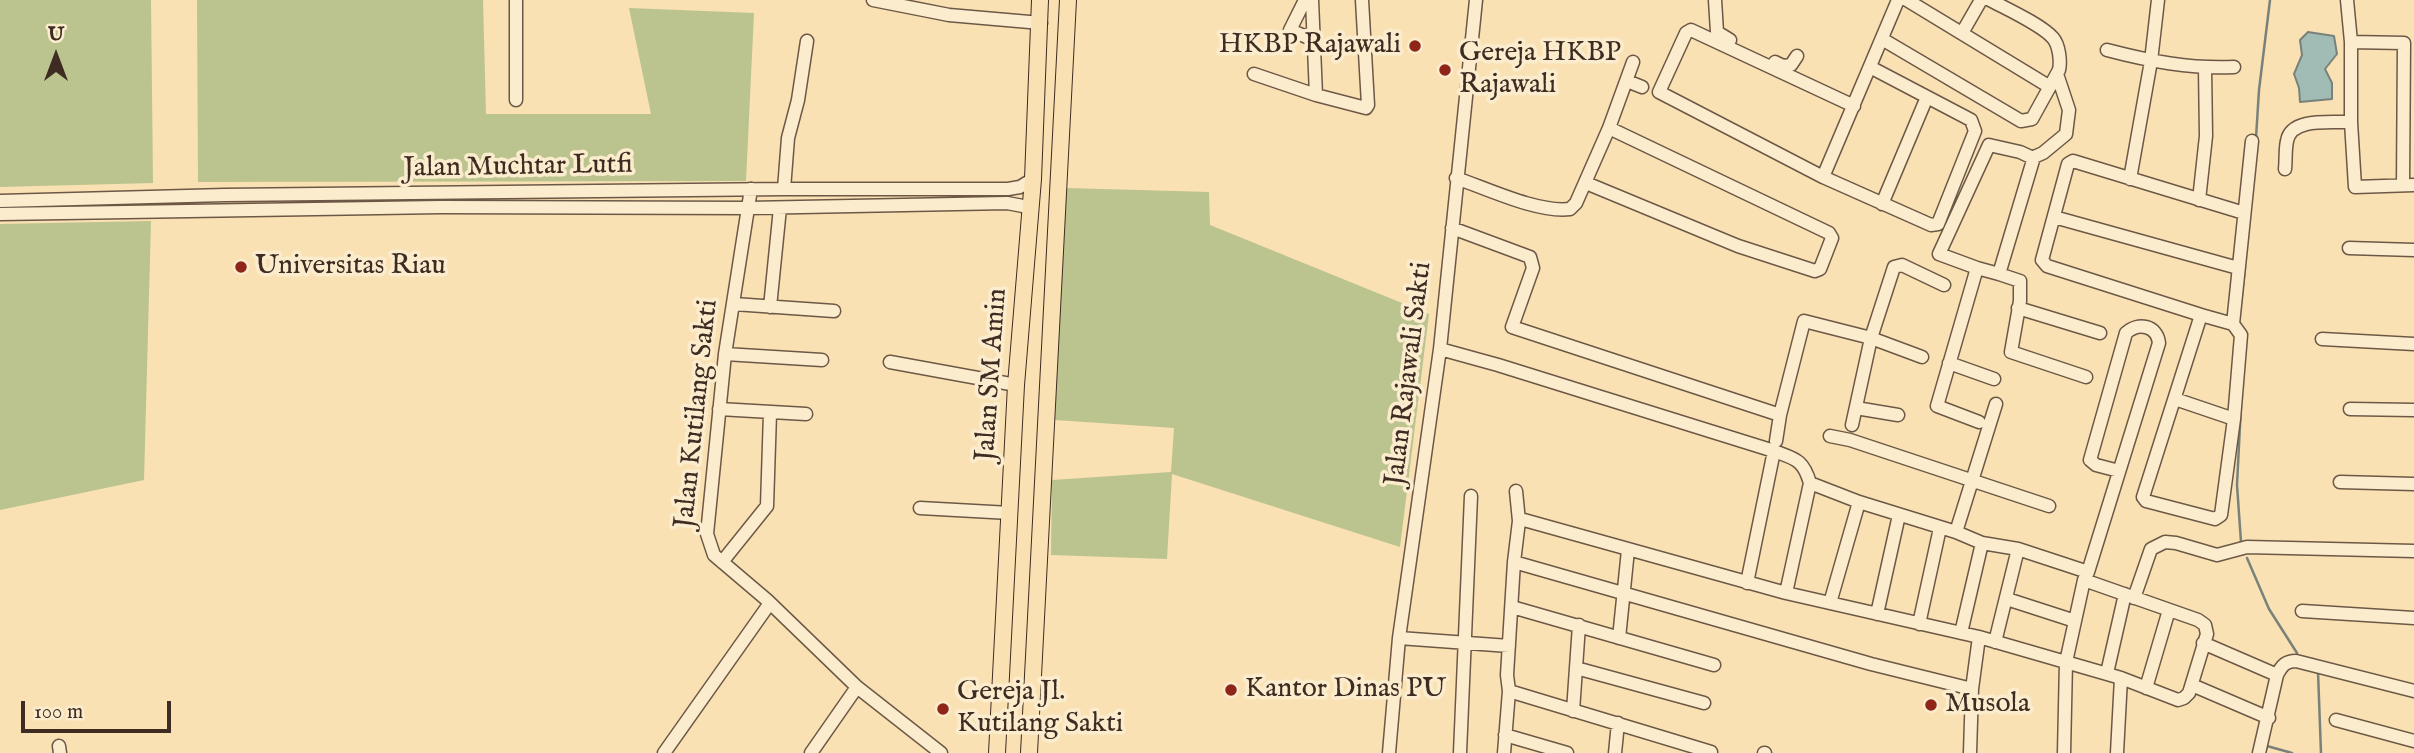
<!DOCTYPE html>
<html>
<head>
<meta charset="utf-8">
<style>
	body { margin:0 }
	#map { position:relative; width:2414px; height:753px; overflow:hidden; background:#f9e1b4; font-family:"IM FELL English",serif }
	canvas { display:block }
	.north { position:absolute; left:21px; top:21px; width:70px; height:70px; -webkit-text-stroke:5px #fbecce; paint-order:stroke; rotate:0deg; font-size:19px; font-weight:700; line-height:28px; text-align:center; color:#3e2b21 }
	.north::after { content:''; display:block; margin:auto; width:24px; height:32px; background:#3e2b21; clip-path:polygon(50% 0,100% 100%,50% 72%,0 100%) }
	.scale { position:absolute; left:21px; top:701px; width:150px; height:32px; box-sizing:border-box; border:4px solid #3e2b21; border-top:0; padding-left:9px; font-size:21px; line-height:24px; white-space:nowrap; color:#3e2b21; -webkit-text-stroke:5px #fbecce; paint-order:stroke }
</style>
</head>
<body>
<div id="map">
<canvas width="2414" height="753"></canvas>
<div class="north">U</div>
<div class="scale">100 m</div>
</div>
<script>
const g = document.querySelector('canvas').getContext('2d');
g.lineJoin = 'round';
function fill(path, color) {
  g.fillStyle = color;
  g.fill(path, 'evenodd');
}
function strokePath(path, color, width, dash) {
  g.strokeStyle = color;
  g.lineWidth = width;
  g.lineCap = dash ? 'butt' : 'round';
  g.setLineDash(dash || []);
  g.stroke(path);
}
function drawText(font, color, halo, rows, align = 'center') {
  g.font = font + ' "IM FELL English",serif';
  g.lineWidth = 7;
  g.setLineDash([]);
  g.textBaseline = 'middle';
  g.strokeStyle = halo;
  g.fillStyle = color;
  for (const [text, x, y, turn = 0] of rows) {
    g.save();
    g.translate(x, y);
    g.rotate((+turn || 0) * Math.PI / 180);
    g.textAlign = isNaN(turn) ? turn : align;
    if (halo) g.strokeText(text, 0, 0);
    g.fillText(text, 0, 0);
    g.restore();
  }
}
fill(new Path2D(`
	M0 0H151L153 183 0 187Z
	M197 0H483L486 114H651L629 8 754 13 746 181 198 182Z
	M1066 188 1209 192 1210 225 1429 314 1400 547 1172 474 1167 559 1051 555 1052 480 1171 472 1174 428 1055 420Z
	M151 221 144 480 0 510V224Z`), '#bbc38f');
const water = new Path2D(`
	M2308 32 2334 36 2337 54 2325 69 2332 83V99L2300 102 2299 88 2294 74 2302 55 2300 40Z`);
fill(water, '#a0bcb5');
strokePath(water, '#79827a', 2);
strokePath(new Path2D(`
	M2256 138 2259 90 2270 0
	M2240 312 2245 267
	M2241 542 2237 485 2241 405
	M2247 558 2269 609 2297 653
	M2318 672 2321 753
	M2266 750 2267 746 2292 753`), '#79827a', 2.5);
const minor = new Path2D(`
	M516 0V100
	M873 0 949 15 1041 23
	M1305 0 1290 30 1314 40
	M1312 0 1316 95
	M1715 0 1717 32 1730 40
	M1907 0 2050 87
	M2347 0 2351 42V122L2355 187 2414 185
	M1962 33 1981 0
	M1882 39 2021 121 2032 119 2059 70C2061 61 2059 45 2053 38 2042 25 2007 9 1990 0
	M2351 42 2404 43 2403 185
	M2107 50C2149 61 2190 69 2234 67
	M1775 62 1783 66 1791 65 1797 56
	M1254 74 1316 95 1366 108 1368 105 1362 0
	M2057 74 2069 110 2066 134 2043 153 2034 157 1999 274 2020 281V301L2011 352 2086 377
	M1627 81 1642 87
	M1854 106 1691 30 1686 33 1659 92 1823 177 1931 225 1938 224 1975 131 1971 120 1870 67
	M1609 128 1633 62
	M2285 169C2286 160 2285 150 2287 141 2291 117 2331 123 2351 122
	M1823 177 1898 0
	M1456 178C1488 189 1538 213 1570 209L1576 203 1609 128 1829 233 1832 238 1820 269 1815 271 1738 246 1586 183
	M2130 179 2151 61 2158 0
	M751 189 725 354 707 534 714 555 767 600 857 687 941 753
	M784 189 788 138 798 100 807 41
	M2199 200 2206 136 2205 68
	M0 201 225 195 784 189H1008L1020 187 1033 179
	M1882 204 1927 97
	M0 214 441 207 749 208 1007 203 1023 206 1031 211
	M2054 217 2238 268
	M1452 228 1530 257 1533 268 1512 327 1780 415 1804 321 1871 338 1922 357
	M2349 248 2414 250
	M1977 268 1939 254 1989 145 2020 152 2033 158
	M734 304 834 311
	M770 307 780 208
	M2018 308 2100 333
	M2201 315 2143 497 2146 501 2215 519 2221 515 2234 419 2241 335 2233 324 2252 141
	M2233 324 2201 315 2047 266 2042 260 2068 164 2073 161 2244 213
	M2322 339 2414 344
	M1440 349 1498 365 1774 451C1795 459 1803 459 1810 483L1859 502 1956 532 1982 543 2018 549 2088 572
	M725 354 822 360
	M890 362 1016 385
	M1949 363 1994 379
	M2175 399 2234 419
	M1856 408 1898 415
	M719 409 806 414
	M2350 409 2414 410
	M1979 422 1937 406 1977 268 1999 274
	M1852 425 1871 338 1894 267 1902 265 1944 285
	M1830 436 1850 440 2049 506
	M1776 441 1780 415
	M2340 482 2414 484
	M920 508 1010 513
	M1519 521 1524 520 1786 593 1979 637 2121 678 2178 700 2184 698 2189 693 2207 634 2205 625 2198 620 2084 580
	M1956 532 1996 404
	M722 562 767 506 770 413
	M1514 562 1871 664 1972 689
	M1747 583 1774 451
	M1786 593 1810 483
	M2134 598 2151 549 2165 542 2176 543 2217 555 2247 547 2414 551
	M2007 599 2075 621
	M1830 603 1859 502
	M1512 607 1714 665
	M2302 611 2414 618
	M1877 614 1899 515
	M1919 624 1940 528
	M1961 633 1982 543
	M1399 638 1509 646
	M1619 638 1628 550
	M1995 642 2018 549
	M2203 643 2277 675
	M1576 668 1704 703
	M2107 673 2125 594
	M2192 685 2269 718
	M2146 688 2169 610
	M1509 691 1711 752
	M1573 711 1579 625
	M2336 720 2414 741
	M1505 735 1567 753
	M59 746 60 753
	M664 753 770 603
	M811 753 857 687
	M1389 753 1399 638 1440 349 1476 0
	M1460 753 1471 496
	M1504 753 1509 691 1507 675 1514 562 1519 521 1516 491
	M1615 753 1618 723
	M1764 753H1765
	M1970 753 1972 689 1979 637
	M2064 753 2066 662 2084 580 2088 572 2159 343C2157 325 2138 322 2126 333L2090 460 2096 465 2119 471
	M2117 753 2121 678
	M2259 753 2277 675C2282 665 2286 661 2296 661L2414 691`);
const major = new Path2D(`
	M997 753 1016 385 1033 179 1040 0
	M1029 753 1068 0`);
strokePath(minor, '#6d5846', 15);
strokePath(major, '#3e2b21', 18);
strokePath(minor, '#fbecce', 12);
strokePath(major, '#f9e1b4', 16);
for (const [x, y, r, color] of [
	[1415,46,7,"#8f2418"],
	[1445,70,7,"#8f2418"],
	[241,267,7,"#8f2418"],
	[1231,690,7,"#8f2418"],
	[1931,705,7,"#8f2418"],
	[943,709,7,"#8f2418"]
]) {
  const dot = new Path2D();
  dot.arc(x, y, r, 0, 2 * Math.PI);
  g.fillStyle = color;
  g.fill(dot);
  strokePath(dot, '#fbecce', 2.5);
}
drawText('28px', '#3e2b21', '#fbecce', [
	["HKBP Rajawali",1401,46,"right"],
	["Gereja HKBP",1459,54],
	["Rajawali",1459,86],
	["Universitas Riau",255,267],
	["Kantor Dinas PU",1245,690],
	["Gereja Jl.",957,693],
	["Kutilang Sakti",957,725],
	["Musola",1945,705]
], 'left');
drawText('28px', '#3e2b21', '#fbecce', [
	["Jalan Muchtar Lutfi",518,168,-1],
	["Jalan Rajawali Sakti",1410,374,-83],
	["Jalan SM Amin",993,375,-86],
	["Jalan Kutilang Sakti",698,414,-84]
]);
</script>
</body>
</html>
